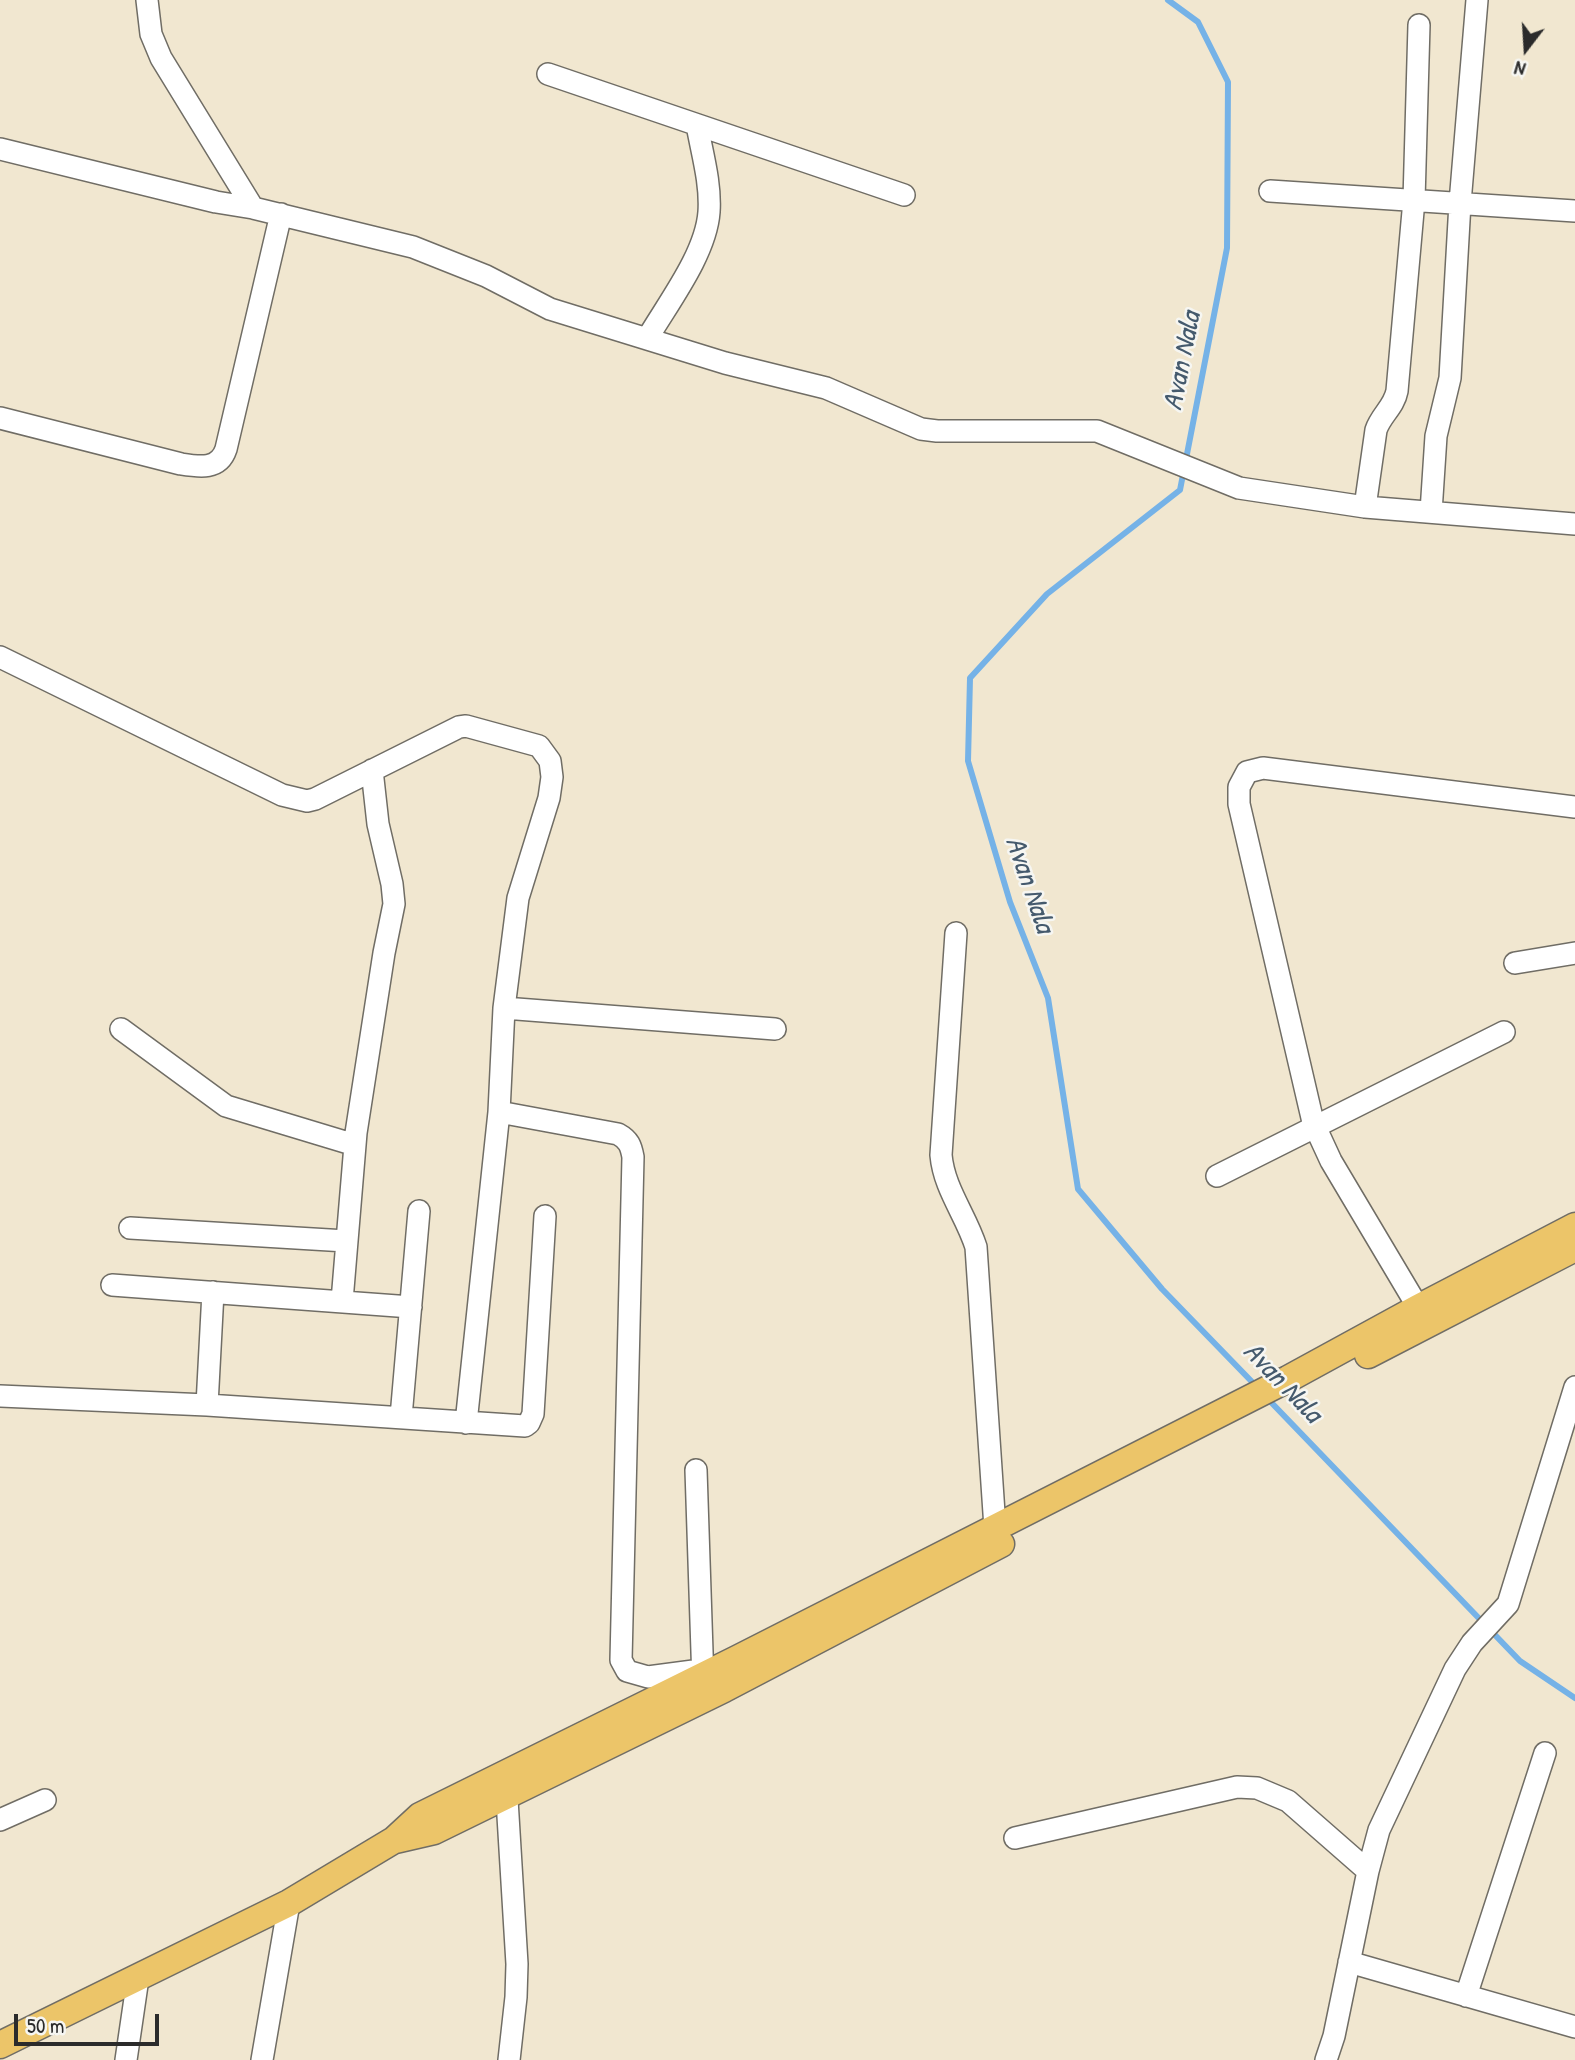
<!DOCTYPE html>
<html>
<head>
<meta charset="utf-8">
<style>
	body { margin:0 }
	#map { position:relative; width:1575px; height:2060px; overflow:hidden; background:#f1e7d0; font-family:"Patrick Hand",sans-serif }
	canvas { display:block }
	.north { position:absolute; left:1491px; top:14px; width:70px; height:70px; -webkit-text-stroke:5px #f6f6f2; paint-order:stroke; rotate:197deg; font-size:19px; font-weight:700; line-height:28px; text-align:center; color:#2b2b2b }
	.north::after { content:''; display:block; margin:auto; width:24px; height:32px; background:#2b2b2b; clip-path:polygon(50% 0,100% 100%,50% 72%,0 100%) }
	.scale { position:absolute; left:14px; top:2014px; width:145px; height:32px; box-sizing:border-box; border:4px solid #2b2b2b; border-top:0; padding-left:9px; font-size:21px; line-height:24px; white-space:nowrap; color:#2b2b2b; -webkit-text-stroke:5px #f6f6f2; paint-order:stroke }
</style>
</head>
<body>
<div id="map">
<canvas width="1575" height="2060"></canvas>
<div class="north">N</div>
<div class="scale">50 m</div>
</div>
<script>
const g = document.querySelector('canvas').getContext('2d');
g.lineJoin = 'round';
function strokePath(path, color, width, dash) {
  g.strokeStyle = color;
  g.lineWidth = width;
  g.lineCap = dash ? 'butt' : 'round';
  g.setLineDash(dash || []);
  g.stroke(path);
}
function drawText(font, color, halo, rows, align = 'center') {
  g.font = font + ' "Patrick Hand",sans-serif';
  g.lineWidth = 5;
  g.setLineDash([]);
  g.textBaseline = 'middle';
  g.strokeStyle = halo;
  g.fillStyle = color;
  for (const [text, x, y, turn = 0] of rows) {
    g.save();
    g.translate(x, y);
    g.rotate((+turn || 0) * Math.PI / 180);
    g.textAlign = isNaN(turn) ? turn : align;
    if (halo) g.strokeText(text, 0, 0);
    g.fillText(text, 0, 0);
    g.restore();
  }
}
strokePath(new Path2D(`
	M1168 0 1198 22 1228 82 1227 248 1180 490 1047 594 970 678 968 761 1010 902 1048 998 1078 1189 1162 1289 1257 1387
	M1266 1397 1520 1661 1575 1698`), '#75b2e7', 6);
const minor = new Path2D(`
	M147 0 151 34 161 58 253 208
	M548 74 904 195
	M0 149 216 202 253 208 413 247 486 276 550 309 725 363 826 388 921 429 937 431H1097L1239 488 1365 507 1575 524
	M1270 191 1575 211
	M647 339C668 303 706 254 709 212 711 183 702 153 697 125
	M0 418 181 464C200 467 219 470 226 449L281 214
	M1365 507 1376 430C1381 415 1394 407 1397 391L1414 200 1419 25
	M1431 512 1436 436 1450 378 1460 203 1477 0
	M0 657 282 795 307 801 315 799 459 727 466 726 539 746 550 761 552 777 549 798 518 898 504 1008 499 1112 466 1423
	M956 933 941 1155C944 1189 966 1215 976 1247L995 1528
	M1515 963 1575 953
	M504 1008 775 1029
	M121 1029 226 1106 355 1145
	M499 1112 618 1134C629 1140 631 1146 633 1157L621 1660 627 1671 648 1677 701 1670
	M1217 1176 1504 1032
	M130 1228 346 1241
	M112 1285 411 1307
	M342 1301 356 1133 384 953 394 904 392 884 378 824 372 770
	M1425 1319 1331 1161 1313 1122 1239 804V787L1247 772 1263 768 1575 807
	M0 1396 207 1405 525 1426 529 1423 533 1414 545 1216
	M207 1405 213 1292
	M401 1417 419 1211
	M696 1470 703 1682
	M506 1783 517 1964 516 1997 509 2060
	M0 1820 45 1800
	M1015 1838 1237 1787 1257 1788 1288 1801 1368 1871
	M1349 1962 1575 2027
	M1466 1996 1545 1753
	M126 2060 138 1978
	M262 2060 289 1903
	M1326 2060 1334 2036 1368 1871 1379 1830 1455 1669 1472 1643 1508 1604 1575 1387`);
const major = new Path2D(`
	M1368 1355 1575 1248
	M395 1840 434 1831 724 1689 1001 1544
	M0 2045 289 1903 394 1840 420 1816 737 1659 1288 1379 1418 1308 1575 1226`);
strokePath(minor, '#706d65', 24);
strokePath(major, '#706d65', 29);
strokePath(minor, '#fff', 21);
strokePath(major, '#ecc569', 26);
drawText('italic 28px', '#455a6d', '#f6f6f2', [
	["Avan Nala",1183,361,-79],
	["Avan Nala",1029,885,71],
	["Avan Nala",1282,1383,46]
]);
</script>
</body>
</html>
